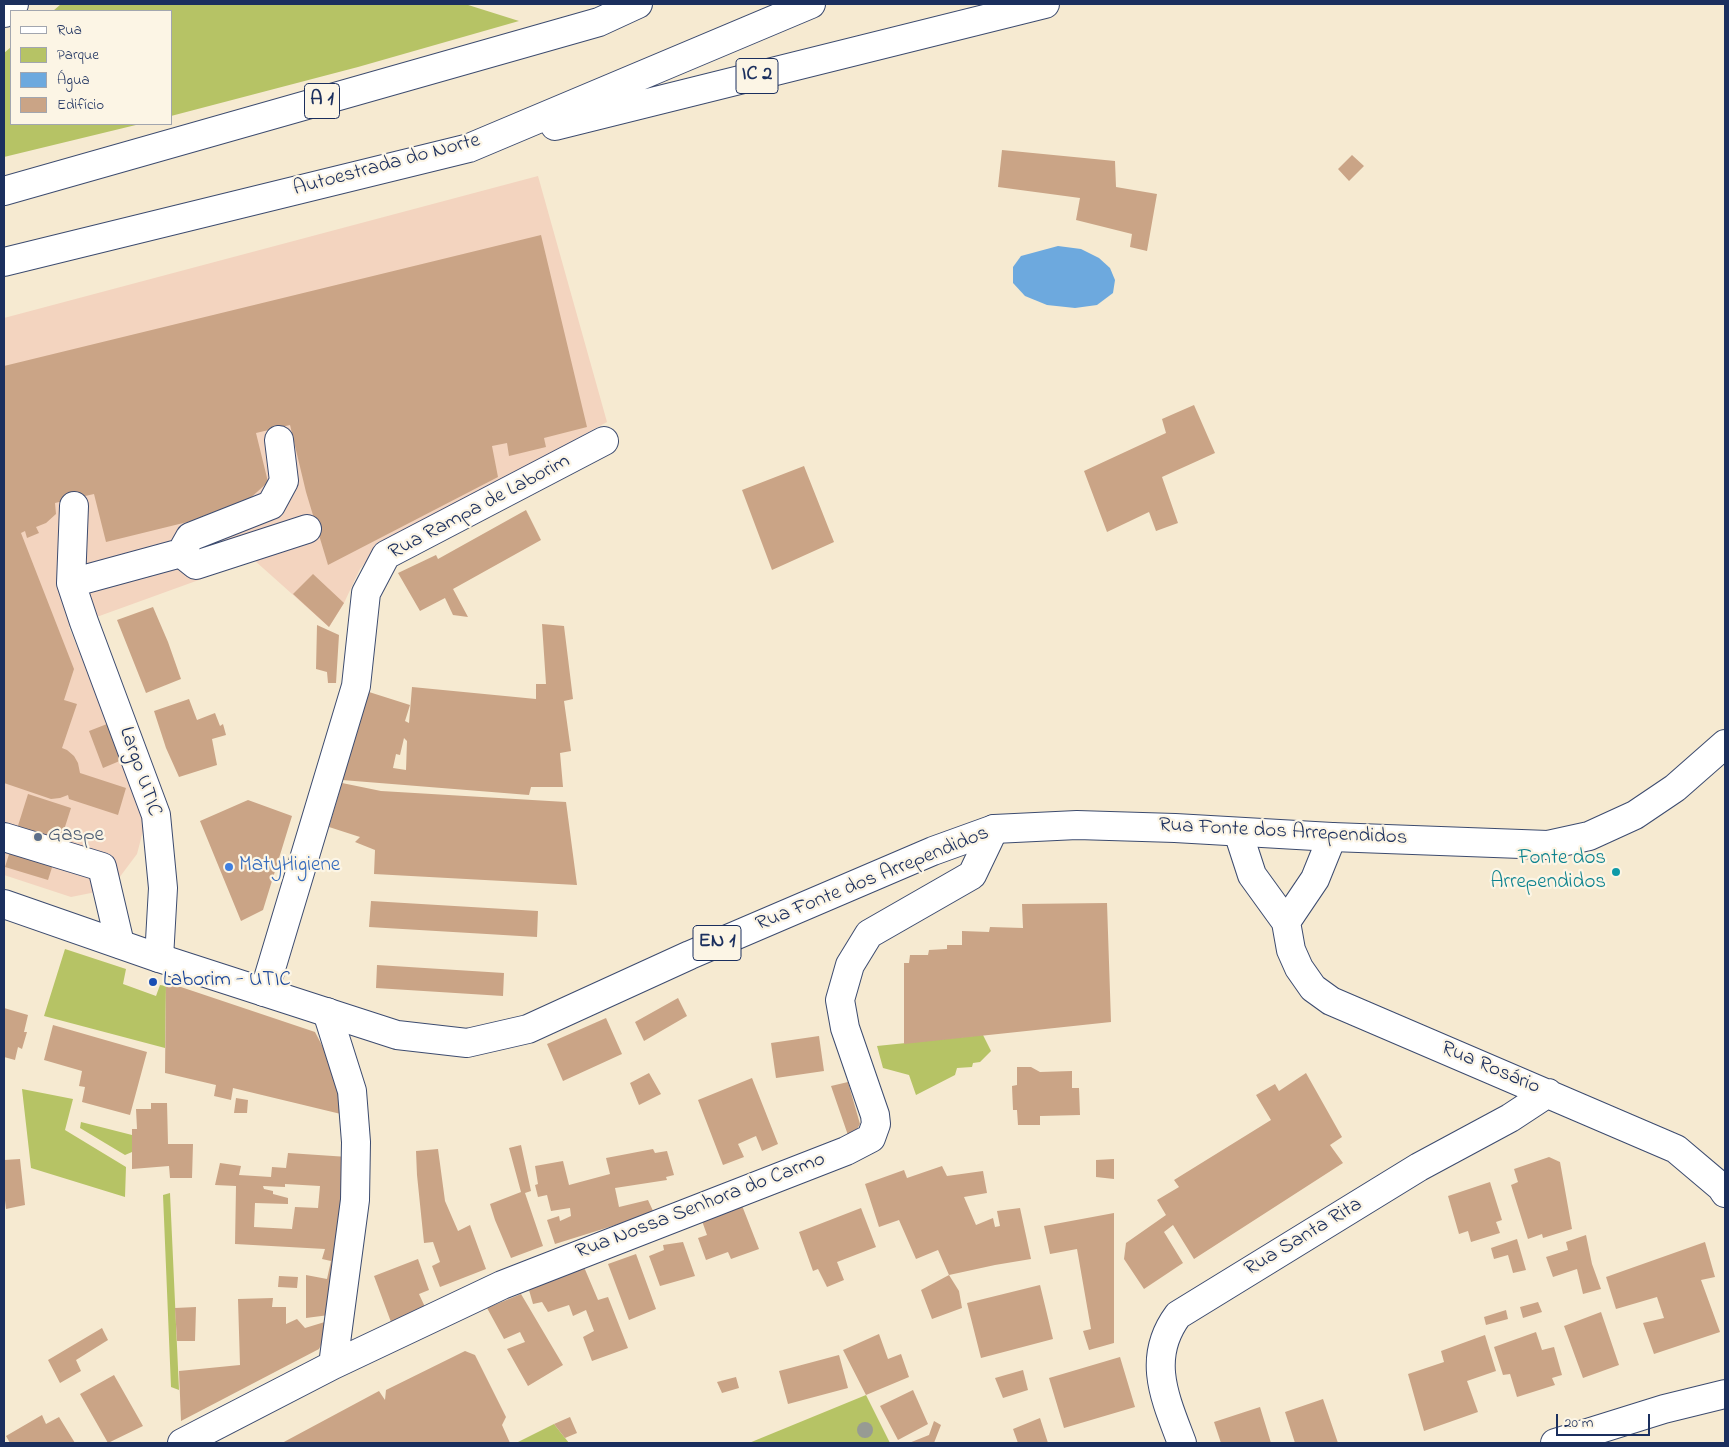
<!DOCTYPE html>
<html>
<head>
<meta charset="utf-8">
<style>
	body { margin:0 }
	#map { position:relative; width:1729px; height:1447px; overflow:hidden; background:#f6ead1; font-family:"Indie Flower",sans-serif }
	canvas { display:block }
	.frame { position:absolute; inset:0; border:5px solid #1b2f5e; pointer-events:none }
	.legend { position:absolute; left:10px; top:10px; width:162px; height:115px; box-sizing:border-box; background:#fcf5e5; border:1px solid #a2a6af; margin:0; padding:6px 9px; list-style:none; font-size:15px; color:#1b2f5e }
	.legend li { display:flex; align-items:center; gap:10px; height:25px }
	.legend b { width:25px; border:1px solid #a2a6af }
	.scale { position:absolute; left:1556px; top:1414px; width:94px; height:22px; box-sizing:border-box; border:2px solid #1b2f5e; border-top:0; padding-left:6px; font-size:15px; line-height:18px; white-space:nowrap; color:#1b2f5e; -webkit-text-stroke:4px #fcf5e5; paint-order:stroke }
</style>
</head>
<body>
<div id="map">
<canvas width="1729" height="1447"></canvas>
<div class="frame"></div>
<ul class="legend">
<li><b style="height:6px;background:#fff"></b>Rua</li>
<li><b style="height:14px;background:#b6c365"></b>Parque</li>
<li><b style="height:14px;background:#6da9de"></b>Água</li>
<li><b style="height:14px;background:#caa486"></b>Edifício</li>
</ul>
<div class="scale">20 m</div>
</div>
<script>
const g = document.querySelector('canvas').getContext('2d');
g.lineJoin = 'round';
function fill(path, color) {
  g.fillStyle = color;
  g.fill(path, 'evenodd');
}
function strokePath(path, color, width, dash) {
  g.strokeStyle = color;
  g.lineWidth = width;
  g.lineCap = dash ? 'butt' : 'round';
  g.setLineDash(dash || []);
  g.stroke(path);
}
function drawText(font, color, halo, rows, align = 'center') {
  g.font = font + ' "Indie Flower",sans-serif';
  g.lineWidth = 4.5;
  g.setLineDash([]);
  g.textBaseline = 'middle';
  g.strokeStyle = halo;
  g.fillStyle = color;
  for (const [text, x, y, turn = 0] of rows) {
    g.save();
    g.translate(x, y);
    g.rotate((+turn || 0) * Math.PI / 180);
    g.textAlign = isNaN(turn) ? turn : align;
    if (halo) g.strokeText(text, 0, 0);
    g.fillText(text, 0, 0);
    g.restore();
  }
}
fill(new Path2D(`
	M538 176 607 422 506 478 383 541 360 569 344 603 329 627 254 560 69 627 141 805 143 831 137 854 119 878 96 892 71 897 4 875V318Z`), '#f3d4bf');
fill(new Path2D(`
	M61 4H465L519 21 358 67 171 116V11H53Z
	M11 47V124H140L4 157V53Z
	M65 949 126 969 123 984 156 996 160 985 166 986 165 1048 44 1016Z
	M983 1035 991 1051 980 1062 973 1063 972 1067 957 1068 955 1075 916 1095 909 1075 883 1068 877 1046Z
	M22 1089 73 1099 65 1130 126 1167 125 1197 31 1168Z
	M81 1122 132 1135V1152L125 1155 80 1128Z
	M170 1193 179 1390 171 1387 163 1195Z
	M866 1395 890 1443H749Z
	M554 1424 569 1443H516Z`), '#b6c365');
fill(new Path2D(`
	M1058 246 1081 249 1099 258 1110 268 1115 280 1113 293 1097 305 1075 308 1047 305 1025 296 1013 283V267L1021 256Z`), '#6da9de');
fill(new Path2D(`
	M1002 150 1115 161 1116 187 1157 194 1147 251 1130 247 1132 234 1076 220 1080 198 998 187Z
	M1352 155 1364 166 1349 181 1338 169Z
	M541 235 587 427 544 438 546 447 509 456 507 443 492 446 498 477 328 565 306 492 290 425 256 433 268 482 246 502 224 513 106 542 94 494 55 503 56 514 46 523 36 527 39 533 27 538 25 531 21 533 74 669 64 700 77 704 62 748 67 750 74 756 78 763 80 773 126 788 118 815 69 799 68 795 60 798 51 799 4 783V366Z
	M1194 405 1215 453 1162 477 1178 523 1156 531 1149 512 1107 532 1084 471 1166 433 1162 419Z
	M804 466 834 542 772 570 742 490Z
	M526 510 541 540 453 589 468 617 453 615 445 598 420 611 398 573 436 555 438 559Z
	M313 574 344 603 329 627 293 594Z
	M153 607 168 642 181 679 146 693 117 620Z
	M542 624 564 626 573 699 564 701 571 751 560 753 563 787H531L529 795 342 780 369 692 410 705 405 721 409 723 412 687 536 699V684H546ZM404 738 407 741 406 770 393 768 396 754 400 755Z
	M317 625 339 635 336 683H328L327 672 316 669Z
	M189 699 197 720 215 713 220 726 223 724 226 735 212 739 217 765 179 777 166 748 154 711Z
	M107 724 122 760 103 768 89 731Z
	M342 783 381 791 566 802 577 885 374 874 375 850 355 842 360 837 329 827Z
	M28 794 71 808 48 880 5 867Z
	M248 800 292 816 263 910 241 921 200 821Z
	M371 901 538 911 537 937 369 927Z
	M1107 903 1111 1022 904 1044V963H909L910 955H928L929 950 947 949V945H962V931L989 932 990 927 1023 928 1022 904Z
	M377 965 504 973 503 996 376 988Z
	M166 982 315 1032 342 1084 345 1115 233 1088 231 1100 214 1096 216 1085 165 1073Z
	M678 998 687 1016 644 1041 635 1022Z
	M4 1008 28 1015 24 1032H27L22 1049 18 1047 15 1060 4 1057Z
	M606 1018 622 1054 563 1081 547 1044Z
	M53 1025 147 1052 130 1115 82 1102 85 1087 79 1086 82 1071 44 1060Z
	M819 1036 824 1071 776 1078 771 1043Z
	M1017 1067H1031L1040 1072 1072 1071V1088H1079L1080 1115 1040 1116V1125H1018L1017 1110H1013L1012 1086 1017 1085Z
	M649 1073 661 1094 639 1105 630 1083Z
	M1306 1073 1342 1137 1330 1145 1343 1163 1194 1259 1173 1225 1164 1232 1183 1263 1144 1289 1124 1259 1126 1243 1166 1215 1157 1200 1179 1187 1174 1180 1271 1120 1256 1095 1275 1084 1279 1091Z
	M752 1078 778 1144 762 1151 756 1136 738 1144 744 1157 723 1165 698 1100Z
	M848 1082 860 1124 850 1141 831 1086Z
	M236 1098 248 1100 247 1113H234Z
	M151 1103H167L168 1144H193L192 1178H170L169 1166 132 1169V1129H137L136 1109H151Z
	M521 1145 531 1191 525 1193 543 1246 511 1258 495 1220 490 1204 521 1192 509 1148Z
	M438 1149 445 1201 458 1231 470 1225 486 1269 440 1287 432 1266 440 1262 433 1242 424 1243 417 1175 416 1151Z
	M653 1149 655 1153 667 1151 674 1175 666 1177 667 1180 615 1188 619 1207 648 1200 654 1213 555 1244 547 1220 559 1216 560 1221 571 1216 570 1208 551 1211 547 1195 538 1197 535 1185 538 1184 535 1166 563 1161 569 1185 610 1174 606 1158Z
	M288 1153 348 1157 329 1315 306 1318V1275L327 1279 331 1261 322 1259 325 1249 235 1244 236 1186 215 1185 220 1163 241 1166 239 1175 271 1177 272 1167 286 1168ZM285 1184 320 1186 318 1208 295 1207 292 1229 254 1227 255 1203 288 1204V1198L273 1194V1191L264 1189 263 1186 285 1187Z
	M1549 1157 1560 1162 1572 1229 1543 1238 1542 1234 1528 1239 1511 1185 1518 1182 1514 1169Z
	M20 1159 25 1205 6 1209 4 1192V1160Z
	M1114 1159V1179L1096 1177V1160Z
	M942 1166 947 1176 983 1171 987 1193 964 1197 976 1225 993 1218 995 1227 1000 1226 997 1211 1020 1208 1031 1259 995 1265 949 1275 938 1250 916 1259 899 1220 879 1227 865 1184 904 1170 907 1178Z
	M1490 1182 1502 1220 1496 1222 1500 1233 1471 1242 1468 1231 1459 1234 1448 1196Z
	M741 1203 759 1249 731 1259 728 1252 706 1260 698 1238 707 1235 701 1218Z
	M861 1208 876 1247 837 1262 844 1280 827 1287 818 1269 813 1271 799 1232Z
	M1114 1213V1343L1089 1350 1083 1331 1091 1329 1077 1249 1050 1254 1044 1226Z
	M1586 1235 1592 1264 1601 1289 1583 1294 1577 1269 1553 1277 1546 1257 1568 1250 1566 1242Z
	M1517 1239 1526 1270 1513 1273 1508 1255 1494 1259 1491 1248Z
	M683 1242 695 1276 660 1286 649 1256 664 1250 663 1245Z
	M1705 1242 1715 1277 1701 1280 1720 1332 1654 1354 1643 1323 1664 1318 1657 1297 1616 1309 1606 1277Z
	M636 1254 656 1309 629 1320 608 1264Z
	M418 1259 429 1290 419 1294 425 1307 391 1322 374 1276Z
	M584 1267 598 1300 608 1297 628 1348 592 1361 583 1337 594 1331 586 1310 573 1316 569 1305 548 1312 542 1302 533 1304 529 1290Z
	M949 1275 959 1291 962 1308 932 1319 921 1290Z
	M279 1276 298 1277 297 1288 278 1287Z
	M1040 1285 1053 1339 981 1358 967 1303Z
	M521 1294 563 1365 528 1386 507 1349 525 1342 520 1332 504 1339 487 1308Z
	M273 1298 272 1307H286V1324L297 1319 305 1328 328 1321 325 1337 319 1349 181 1421 179 1371 240 1365 238 1299Z
	M1538 1302 1542 1312 1523 1318 1520 1307Z
	M196 1307 195 1341H177L175 1308Z
	M1506 1310 1508 1319 1486 1325 1484 1317Z
	M1601 1312 1619 1365 1583 1378 1564 1326Z
	M102 1328 108 1340 76 1360 81 1371 60 1383 48 1360Z
	M1536 1332 1542 1350 1554 1347 1562 1375 1552 1378 1555 1385 1517 1397 1510 1374 1503 1375 1494 1347Z
	M879 1334 888 1359 901 1354 909 1377 866 1395 843 1350Z
	M1485 1335 1496 1371 1467 1381 1478 1412 1424 1431 1408 1374 1444 1362 1441 1351Z
	M465 1351 475 1355 506 1417 502 1425 510 1443H282L379 1391 385 1400 386 1390Z
	M839 1355 848 1388 788 1404 779 1371Z
	M1120 1357 1135 1407 1064 1428 1049 1378Z
	M1023 1370 1028 1390 1003 1398 995 1378Z
	M114 1375 143 1426 108 1443 80 1394Z
	M736 1377 739 1388 722 1393 717 1382Z
	M913 1390 928 1424 898 1440 880 1406Z
	M1323 1399 1338 1443H1295L1285 1412Z
	M1260 1407 1271 1443H1221L1214 1422Z
	M42 1415 46 1424 59 1417 75 1443H10L6 1436Z
	M570 1417 577 1433 565 1438 554 1424Z
	M1040 1418 1048 1443H1018L1013 1429Z
	M934 1421 941 1425 934 1443H909L929 1435Z`), '#caa486');
const minor = new Path2D(`
	M181 553 196 565 307 529
	M71 583 74 506
	M1238 832 1252 875 1286 922 1291 950 1299 968 1313 988 1331 1001 1676 1149 1721 1187 1725 1193
	M4 837 102 867 120 944
	M1286 922 1315 879 1332 837
	M159 958 163 888 156 815 84 622 71 583 181 553 190 537 271 505 284 481 279 440
	M264 992 356 686 366 593 386 555 604 441
	M327 1012 352 1091 356 1142 355 1200 333 1365
	M182 1443 333 1365 502 1285 846 1151 871 1138 876 1124 875 1115 845 1028 840 1000 850 965 869 934 972 875 994 829
	M1182 1443C1165 1398 1146 1358 1178 1315L1419 1167 1510 1118 1548 1093
	M1555 1443 1664 1409 1725 1394`);
const major = new Path2D(`
	M4 904 159 958 397 1035 467 1043 528 1029 690 955 933 851 994 829 1077 825 1175 828 1332 837 1548 845 1589 836 1635 815 1675 788 1725 744`);
const highway = new Path2D(`
	M4 13 14 4
	M555 126 1045 4
	M4 191 599 22 638 4
	M4 262 469 148 811 4`);
strokePath(minor, '#3c4b6f', 30);
strokePath(major, '#3c4b6f', 30);
strokePath(highway, '#3c4b6f', 30);
strokePath(minor, '#fff', 28);
strokePath(major, '#fff', 28);
strokePath(highway, '#fff', 28);
g.fillStyle = '#979b93';
for (const [x, y] of [
	[865,1430]
]) {
  g.beginPath();
  g.arc(x, y, 8, 0, 2 * Math.PI);
  g.fill();
}
for (const [x, y, r, color] of [
	[38,837,5,"#5c6f8a"],
	[229,867,5,"#3f7fe0"],
	[1616,872,5,"#0f9aa8"],
	[153,982,5,"#1a4fb4"]
]) {
  const dot = new Path2D();
  dot.arc(x, y, r, 0, 2 * Math.PI);
  g.fillStyle = color;
  g.fill(dot);
  strokePath(dot, '#fcf5e5', 2);
}
for (const [x, y, w] of [
	[757,76,42],
	[322,101,35],
	[717,943,48]
]) {
  const box = new Path2D();
  box.roundRect(x - w / 2, y - 17.5, w, 35, 4);
  g.fillStyle = '#fcf5e5';
  g.fill(box);
  strokePath(box, '#1b2f5e', 1);
}
drawText('bold 20px', '#1b2f5e', null, [
	["IC 2",757,76],
	["A 1",322,101],
	["EN 1",717,943]
]);
drawText('21px', '#1b2f5e', '#fcf5e5', [
	["Autoestrada do Norte",387,166,-15],
	["Rua Rampa de Laborim",480,508,-28],
	["Largo UTIC",139,772,71],
	["Rua Fonte dos Arrependidos",1283,833,3],
	["Rua Fonte dos Arrependidos",873,880,-22],
	["Rua Rosário",1490,1069,23],
	["Rua Nossa Senhora do Carmo",701,1207,-21],
	["Rua Santa Rita",1304,1238,-31]
]);
drawText('21px', '#4e5e75', '#fcf5e5', [
	["Gaspe",48,837]
], 'left');
drawText('21px', '#0d838f', '#fcf5e5', [
	["Fonte dos",1606,860],
	["Arrependidos",1606,884]
], 'right');
drawText('21px', '#366cbe', '#fcf5e5', [
	["MatyHigiene",239,867]
], 'left');
drawText('21px', '#164399', '#fcf5e5', [
	["Laborim - UTIC",163,982]
], 'left');
</script>
</body>
</html>
